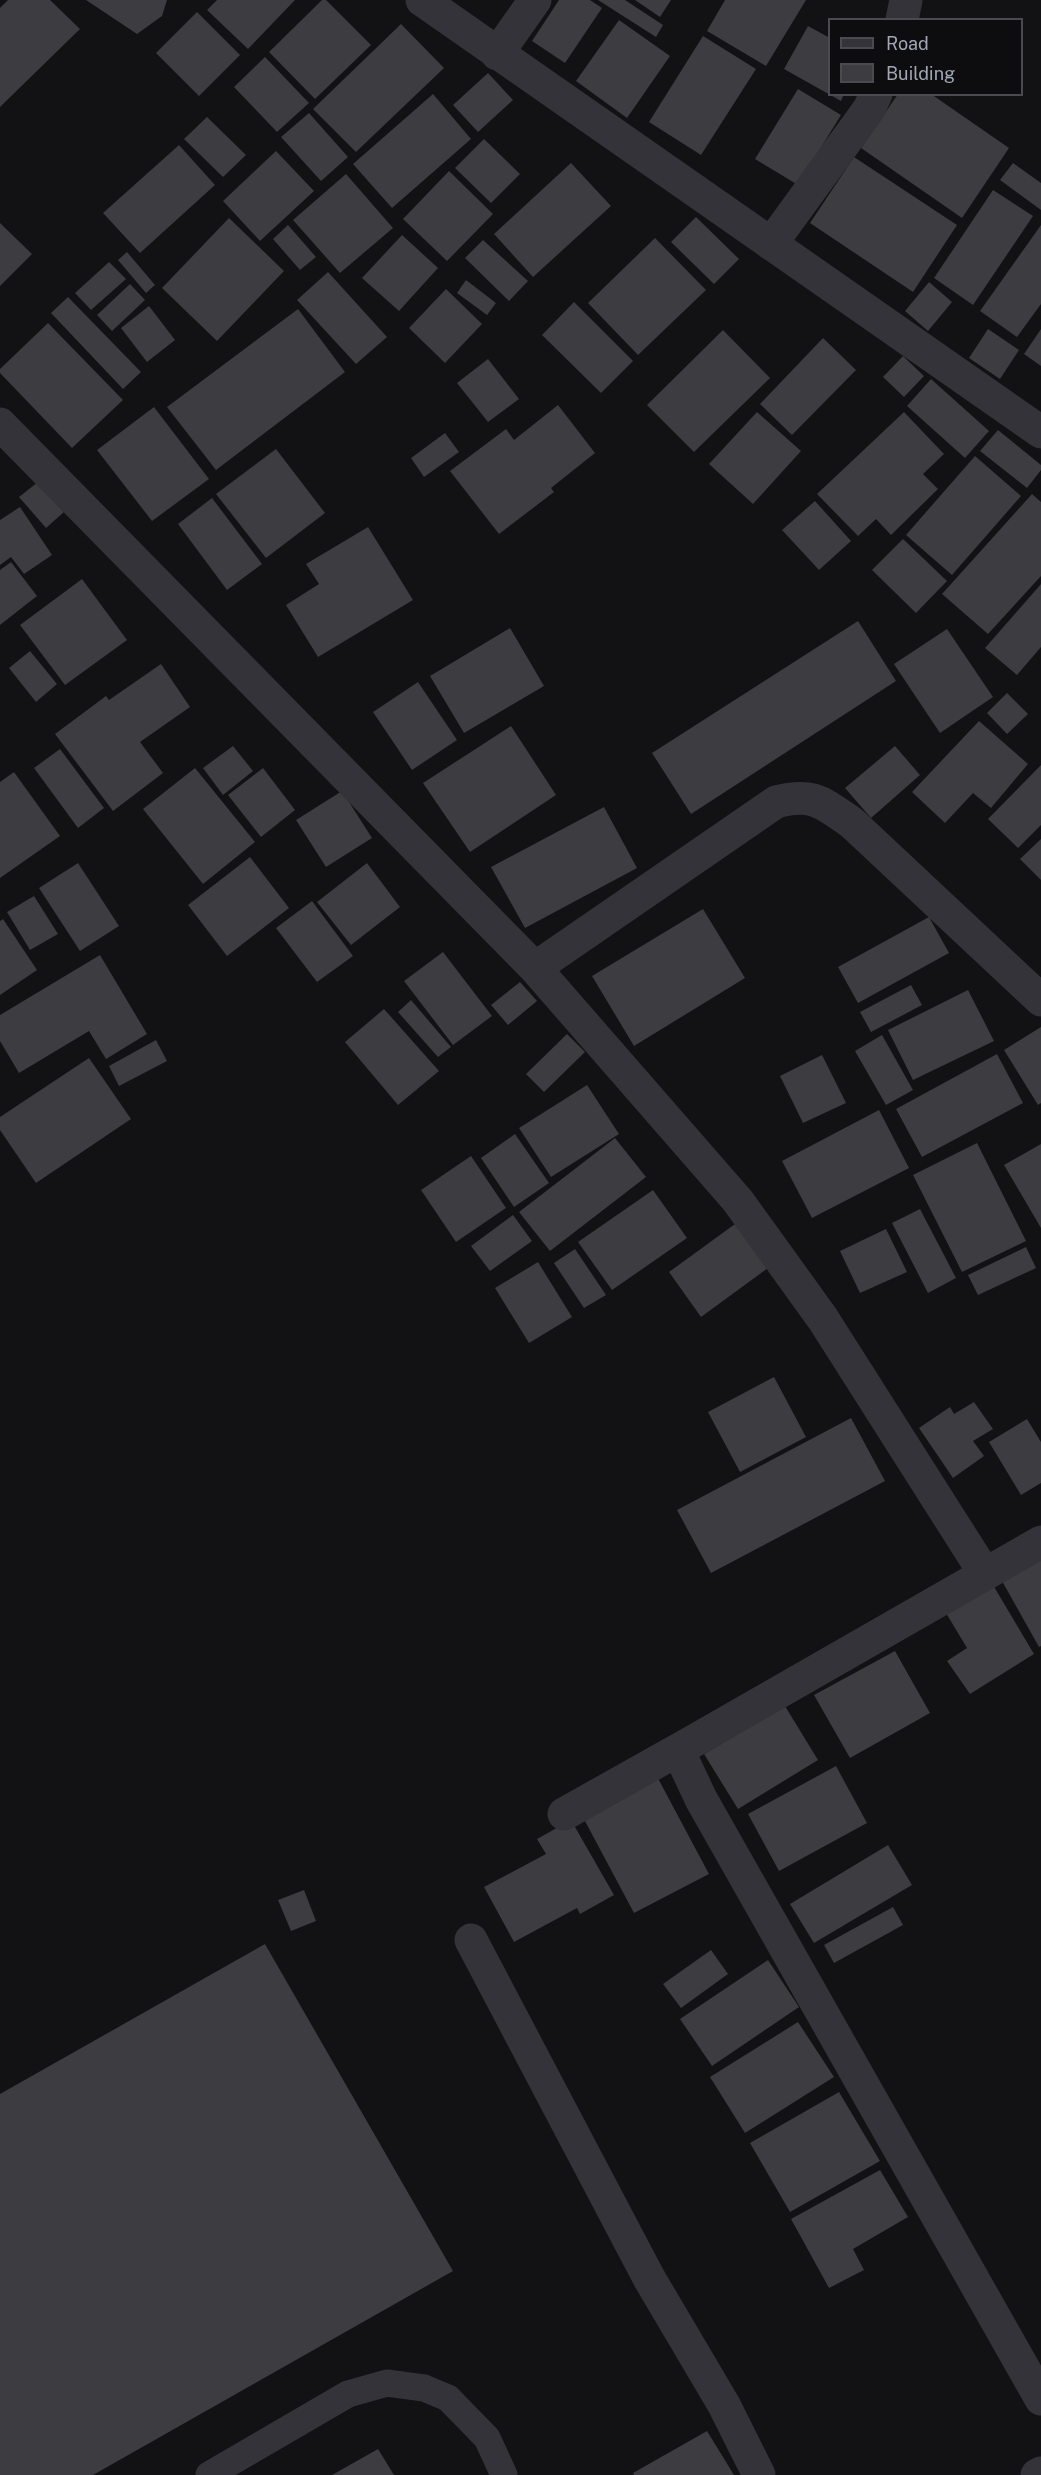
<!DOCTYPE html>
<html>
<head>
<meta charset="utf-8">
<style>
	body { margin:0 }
	#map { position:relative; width:1041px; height:2475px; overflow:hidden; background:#121214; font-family:"Public Sans",sans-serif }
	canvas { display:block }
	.legend { position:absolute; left:828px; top:18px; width:195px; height:78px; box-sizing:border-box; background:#0d0d0f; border:2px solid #494b51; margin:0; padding:8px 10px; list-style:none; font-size:18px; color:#a2a7b5 }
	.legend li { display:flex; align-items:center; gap:12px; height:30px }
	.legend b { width:30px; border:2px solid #494b51 }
</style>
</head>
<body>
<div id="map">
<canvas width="1041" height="2475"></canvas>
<ul class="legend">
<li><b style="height:8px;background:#333339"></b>Road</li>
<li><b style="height:16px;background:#3c3c41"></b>Building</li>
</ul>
</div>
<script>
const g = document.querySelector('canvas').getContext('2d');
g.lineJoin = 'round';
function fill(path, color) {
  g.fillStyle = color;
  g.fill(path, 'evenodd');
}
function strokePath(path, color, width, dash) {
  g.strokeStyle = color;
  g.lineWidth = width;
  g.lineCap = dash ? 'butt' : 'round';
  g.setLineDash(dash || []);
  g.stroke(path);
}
fill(new Path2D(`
	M8 0H50L80 29 0 107V8Z
	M86 0H167L162 16 137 34Z
	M217 0H295L248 49 207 10Z
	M322 0H326L371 45 315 99 269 52Z
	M559 0H590L602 8 565 63 532 41Z
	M598 0H625L663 25 656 37Z
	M635 0H671L660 17Z
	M725 0H806L766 66 707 31Z
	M197 12 240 55 199 96 156 53Z
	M619 20 670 56 627 118 576 81Z
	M401 24 444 68 356 152 313 109Z
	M808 26 830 38V94H844L841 101 784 69Z
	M703 36 756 69 701 155 649 122Z
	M265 57 309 103 277 132 234 87Z
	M488 73 513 100 478 132 453 105Z
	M798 89 841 115 798 185 755 159Z
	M433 94 471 139 392 208 353 164Z
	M898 94H931L1009 148 962 218 861 148Z
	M309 113 348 157 321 181 281 137Z
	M207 117 246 155 223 177 184 139Z
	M484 139 520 174 491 203 455 168Z
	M179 145 215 185 140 253 103 213Z
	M276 151 314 191 260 241 223 201Z
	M854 157 957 225 913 292 810 223Z
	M571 163 611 206 533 277 494 234Z
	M1013 163 1041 183V210L1000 180Z
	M449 171 493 214 447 261 403 219Z
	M346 174 393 228 340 273 293 220Z
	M993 190 1033 216 973 305 934 278Z
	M696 217 739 259 714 284 671 242Z
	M229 218 284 271 217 341 162 288Z
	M0 223 32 254 0 286Z
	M288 225 316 257 300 270 273 239Z
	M1041 225V304L1017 337 980 311Z
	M402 235 438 268 399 311 362 278Z
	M655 238 706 290 638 355 588 303Z
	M483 240 528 281 509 301 465 258Z
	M127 252 155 285 146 293 118 260Z
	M109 262 126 279 91 310 75 293Z
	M328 272 387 337 356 364 297 300Z
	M466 280 496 303 487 315 457 293Z
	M929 282 952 302 928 331 905 311Z
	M130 284 145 300 112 331 97 315Z
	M446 289 482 324 445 363 409 328Z
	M68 297 141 372 123 389 51 313Z
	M574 302 633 361 601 393 542 335Z
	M149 306 175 340 147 362 121 328Z
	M298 309 345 372 216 470 167 407Z
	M48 323 123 400 72 448 0 373V369Z
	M988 329 1019 350 1000 379 969 358Z
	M1041 329V366L1024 354Z
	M723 330 770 378 694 452 647 405Z
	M823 338 856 370 792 435 760 404Z
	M903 356 924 376 904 397 883 377Z
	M488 359 519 399 488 422 457 383Z
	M931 379 989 431 965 458 907 406Z
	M558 405 595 453 551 488 554 492 499 534 450 471 506 429 514 440Z
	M154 407 209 479 152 521 97 450Z
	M757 412 801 451 753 504 709 464Z
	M904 412 944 454 923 474 938 489 891 535 876 519 858 536 817 494Z
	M998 430 1041 465V470L1027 488 980 451Z
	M445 433 459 452 424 477 411 458Z
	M276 449 325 513 266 558 216 494Z
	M975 456 1021 496 952 575 906 535Z
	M38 482 64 512 46 528 19 497Z
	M1032 494 1041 502V576L988 634 942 594Z
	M212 498 262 564 227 590 178 524Z
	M815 501 851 541 819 570 782 530Z
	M20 507 52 555 24 574 11 557 0 565V520Z
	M368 527 413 600 318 657 286 605 319 584 306 564Z
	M903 539 947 581 916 613 872 570Z
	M11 562 37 596 0 625V570Z
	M82 579 127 640 65 685 20 625Z
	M1041 584V647L1017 675 985 648Z
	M858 621 896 681 691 814 652 753Z
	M510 628 544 686 464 733 430 676Z
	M947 629 993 697 940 733 894 664Z
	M30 651 57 684 36 702 9 668Z
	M161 664 190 707 140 742 163 773 113 811 55 734 106 696 109 700Z
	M418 682 457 740 412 770 373 712Z
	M1007 693 1028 714 1007 734 987 713Z
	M979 721 1028 764 991 808 973 793 945 823 912 792Z
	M511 726 556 795 470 852 423 783Z
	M233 746 253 771 223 795 203 768Z
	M895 746 920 775 871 818 845 788Z
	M60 749 104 808 78 828 34 768Z
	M1041 765V825L1018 848 988 819Z
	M195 768 255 842 203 884 143 809Z
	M263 768 295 810 261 837 228 795Z
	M14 772 60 836 0 878V782Z
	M342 791 372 838 326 867 296 820Z
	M604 807 637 868 525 928 491 867Z
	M1041 839V880L1020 859Z
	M250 857 289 908 227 956 188 905Z
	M78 863 119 926 80 951 39 888Z
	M367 863 400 907 351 945 317 902Z
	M34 896 58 934 30 950 7 912Z
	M312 901 353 956 317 982 276 928Z
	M703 909 745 978 634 1046 592 976Z
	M929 917 949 953 858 1003 838 967Z
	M3 919 37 970 0 995V921Z
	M443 952 492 1016 453 1045 404 981Z
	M100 955 147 1034 106 1059 89 1031 19 1073 0 1041V1015Z
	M520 982 537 1001 508 1025 491 1005Z
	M911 985 922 1005 871 1032 860 1012Z
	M968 990 994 1041 913 1080 888 1030Z
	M411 1000 451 1047 438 1057 398 1012Z
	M384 1009 439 1071 398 1105 345 1042Z
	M1041 1027V1103L1038 1105 1004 1050Z
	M567 1034 585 1052 544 1092 526 1074Z
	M882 1035 913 1090 886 1105 855 1051Z
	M156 1040 167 1061 119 1086 109 1066Z
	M997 1054 1023 1103 922 1157 896 1109Z
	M822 1055 846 1103 803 1123 780 1076Z
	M89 1058 131 1119 36 1183 0 1130V1117Z
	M587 1085 619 1134 551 1177 519 1128Z
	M879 1110 909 1168 812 1218 782 1161Z
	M515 1134 549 1183 514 1207 481 1158Z
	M615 1138 646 1177 550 1251 519 1212Z
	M977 1143 1026 1241 962 1272 913 1175Z
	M1041 1144V1228L1004 1165Z
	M471 1156 506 1208 456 1242 421 1190Z
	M653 1190 687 1238 612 1290 578 1242Z
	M920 1209 956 1278 928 1293 892 1223Z
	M513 1215 532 1241 490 1271 471 1246Z
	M735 1224 768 1268 701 1317 669 1272Z
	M886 1229 907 1272 860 1293 840 1251Z
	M1026 1247 1036 1268 978 1295 968 1275Z
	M575 1249 606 1295 584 1308 554 1263Z
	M538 1262 572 1317 529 1343 495 1288Z
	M774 1377 806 1437 740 1472 708 1412Z
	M974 1402 993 1429 973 1441 984 1456 953 1478 919 1428 950 1407 954 1414Z
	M851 1418 885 1481 711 1573 677 1510Z
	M1027 1419 1041 1442V1483L1021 1495 989 1442Z
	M1041 1560V1646L1039 1647 1002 1581Z
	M993 1585 1034 1654 970 1694 947 1661 967 1648 946 1613Z
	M895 1651 930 1713 850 1758 814 1695Z
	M785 1706 818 1760 738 1809 704 1754Z
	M836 1766 867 1823 779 1871 748 1814Z
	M653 1769 709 1874 634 1913 578 1808Z
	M571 1820 614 1895 580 1914 577 1908 514 1942 484 1887 546 1854 537 1839Z
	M888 1845 912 1885 814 1943 790 1904Z
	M304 1890 316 1921 291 1931 278 1900Z
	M893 1907 903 1925 834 1963 824 1945Z
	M265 1944 453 2271 93 2475H0V2094Z
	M711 1950 728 1974 681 2008 663 1984Z
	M768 1960 799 2007 712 2066 680 2019Z
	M798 2022 834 2077 745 2133 710 2077Z
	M839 2092 880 2161 790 2212 750 2143Z
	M880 2170 908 2217 853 2249 864 2270 829 2288 791 2219Z
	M707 2431 734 2475H634L633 2473Z
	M378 2449 394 2475H332Z`), '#3c3c41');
strokePath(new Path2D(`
	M209 2475 348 2394 387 2383 424 2388 448 2398 487 2438 504 2475`), '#333339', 27);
strokePath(new Path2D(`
	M422 0 1041 432
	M902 20 906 0
	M497 54 535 0
	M771 244 869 109 876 94
	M0 424 535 968 738 1201 823 1319 985 1574
	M535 968 776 802C813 792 823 803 852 823L1041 1000
	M1041 1542 678 1750 701 1799 1041 2399
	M564 1814 678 1750
	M471 1940 649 2278 724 2405 759 2475
	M1037 2475 1041 2473`), '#333339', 33);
</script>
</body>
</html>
